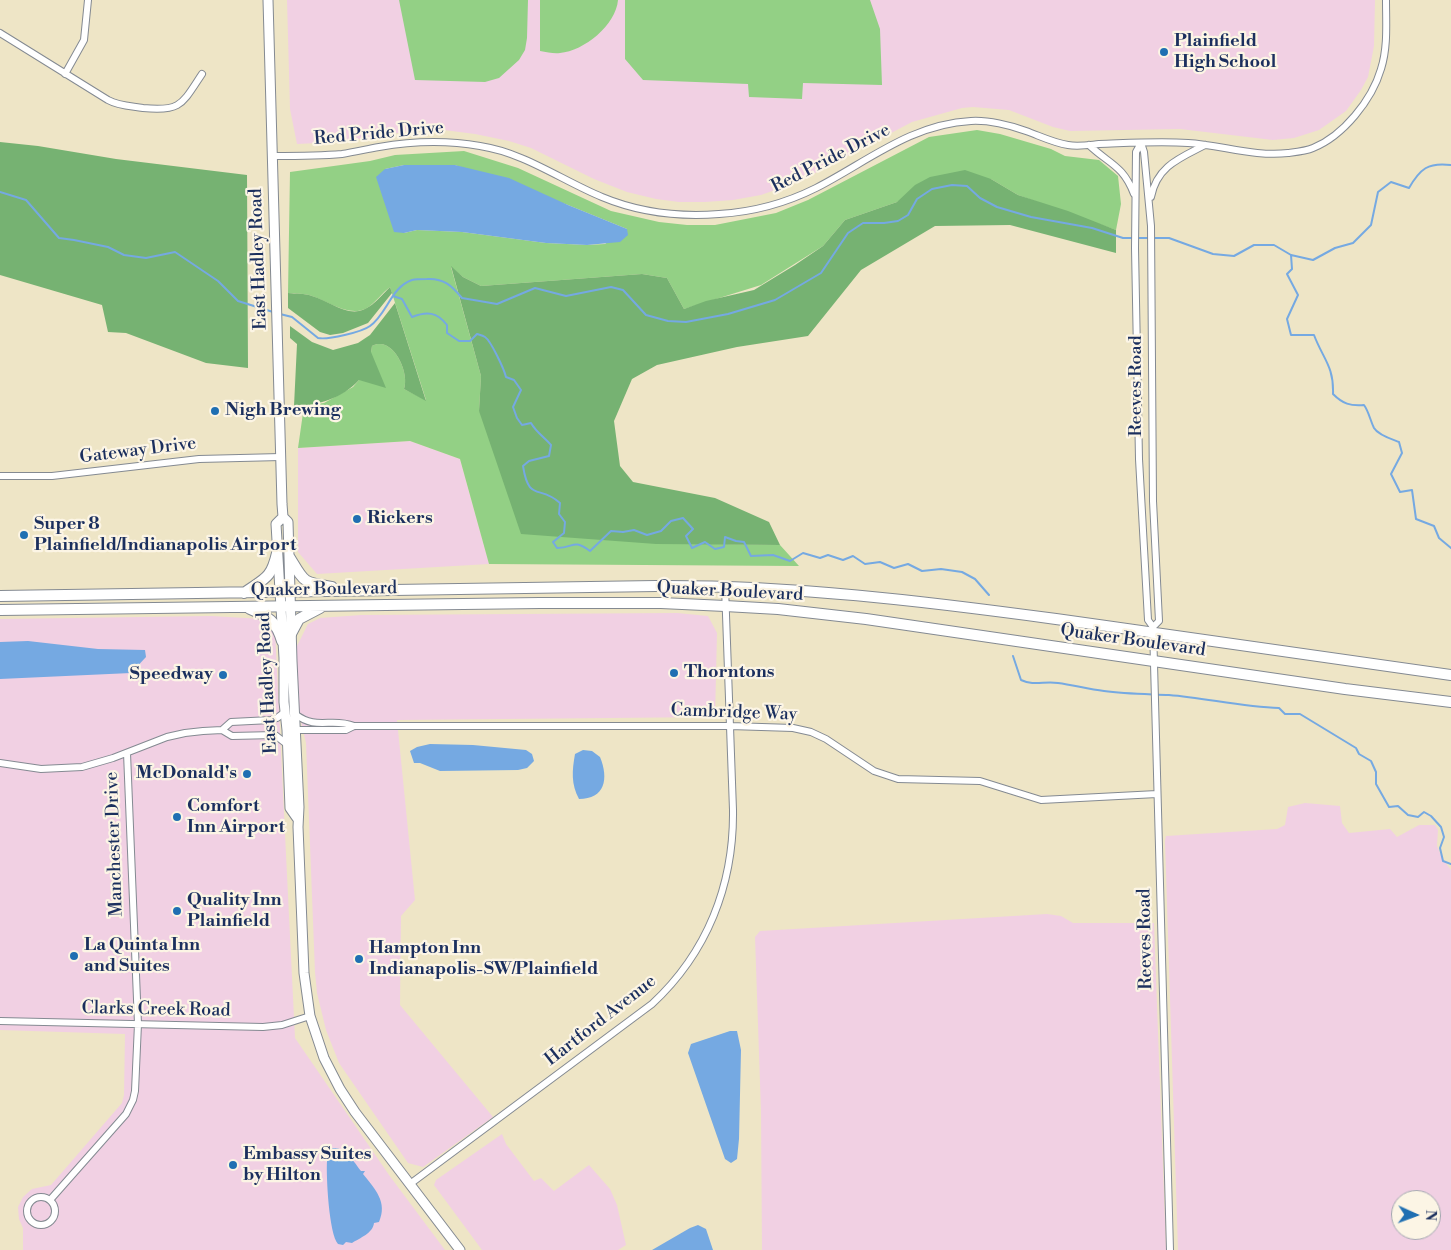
<!DOCTYPE html>
<html>
<head>
<meta charset="utf-8">
<style>
	body { margin:0 }
	#map { position:relative; width:1451px; height:1250px; overflow:hidden; background:#eee5c6; font-family:"Libre Bodoni",serif }
	canvas { display:block }
	.north { position:absolute; left:1391px; top:1190px; width:50px; height:50px; box-sizing:border-box; background:#fcf5e5; border:1px solid #a2a6af; border-radius:50%; rotate:92deg; font-size:14px; font-weight:700; line-height:20px; text-align:center; color:#1b2f5e }
	.north::after { content:''; display:block; margin:auto; width:18px; height:22px; background:#1f6fb2; clip-path:polygon(50% 0,100% 100%,50% 72%,0 100%) }
</style>
</head>
<body>
<div id="map">
<canvas width="1451" height="1250"></canvas>
<div class="north">N</div>
</div>
<script>
const g = document.querySelector('canvas').getContext('2d');
g.lineJoin = 'round';
function fill(path, color) {
  g.fillStyle = color;
  g.fill(path, 'evenodd');
}
function strokePath(path, color, width, dash) {
  g.strokeStyle = color;
  g.lineWidth = width;
  g.lineCap = dash ? 'butt' : 'round';
  g.setLineDash(dash || []);
  g.stroke(path);
}
function drawText(font, color, halo, rows, align = 'center') {
  g.font = font + ' "Libre Bodoni",serif';
  g.lineWidth = 4.5;
  g.setLineDash([]);
  g.textBaseline = 'middle';
  g.strokeStyle = halo;
  g.fillStyle = color;
  for (const [text, x, y, turn = 0] of rows) {
    g.save();
    g.translate(x, y);
    g.rotate((+turn || 0) * Math.PI / 180);
    g.textAlign = isNaN(turn) ? turn : align;
    if (halo) g.strokeText(text, 0, 0);
    g.fillText(text, 0, 0);
    g.restore();
  }
}
fill(new Path2D(`
	M287 0H1375L1374 46 1368 77 1361 90 1346 111 1319 130 1294 138 1273 140 1180 129 1070 131 1053 127 1009 110 973 107 962 108 912 122 798 182 778 189 761 195 733 200 705 202H679L656 199 627 192 594 179 531 148 509 141 475 134 444 130H418L339 142 297 144 290 109Z
	M410 441 460 459 489 564 317 574 298 552V448Z
	M677 613 708 616 717 633 715 717 397 720 415 900 401 916 400 1005 493 1117 423 1167 408 1163 339 1063 326 1030 317 993 315 972 306 743 298 709 296 648 308 624 320 618 361 615Z
	M211 616 263 619 275 630 295 1038 389 1175 445 1250H23V1228L19 1219 18 1207 23 1197 32 1189 51 1185 122 1103 124 1095 125 1034 0 1030V619Z
	M1305 803 1340 806 1342 823 1349 833 1390 829 1397 837 1419 825H1435L1438 830 1437 846 1442 858 1451 870V1250H1178L1165 841 1166 836 1277 829 1285 825 1288 807ZM1401 1200H1431V1230H1401Z
	M1047 914 1061 916 1073 923H1154L1166 1250H762L761 1112 755 937 760 931Z
	M502 1134 506 1144 534 1181 541 1178 554 1191 589 1165 610 1189 617 1205 626 1245 618 1250H482L434 1185 436 1180Z`), '#f1d0e3');
fill(new Path2D(`
	M399 0H528L527 38 525 50 519 60 499 78 485 82 415 80Z
	M540 0H618C616 25 584 51 560 53 554 54 547 52 540 51Z
	M625 0H870L880 29 882 85 803 83 802 99 749 97 748 84 643 80 625 59Z
	M977 130 1000 134 1051 149 1065 156 1099 160 1118 176 1121 204 1116 230 1018 195 991 179 897 202 845 220 823 246 761 285 684 309 667 278 642 274 481 286 463 277 451 267 481 376 479 411 716 544 780 545 799 566 489 564 460 459 410 441 298 448 304 406 324 403 353 387 359 380 371 352 372 346C393 335 410 373 404 389L426 400 390 287C382 293 375 303 367 308 349 318 328 301 312 296 304 293 296 294 288 293L290 172 370 161 395 155 464 151 518 168 611 211 659 222 687 225H715L776 213 808 200 929 137ZM404 165H455L568 205 627 229 605 244 587 245 546 243 462 232 417 230 404 233 385 169Z`), '#93d085');
fill(new Path2D(`
	M0 142 38 146 116 159 247 175 248 368 206 363 126 333 108 332 102 305 0 275Z
	M965 170 991 179 1018 195 1068 211 1116 230V253L1010 225 935 226 861 270 808 336 737 347 657 365 632 379 614 421 620 466 633 482 715 498 769 522 780 545 656 544 521 534 479 411 481 376 451 266 463 277 481 286 642 274 667 278 684 309 706 301 754 290 795 265 823 246 845 220 897 202 915 185 930 177Z
	M390 287 392 293 368 323 343 333 330 335 320 332 288 308V293C296 294 304 293 312 296 327 300 343 314 359 311 371 309 382 295 390 287Z
	M395 303 426 401 404 389C410 373 393 335 372 346L371 352 386 388 359 380C343 398 317 406 294 406L297 344 290 338V326L312 342 333 350 358 343 370 335Z`), '#76b272');
fill(new Path2D(`
	M404 165H455L509 178 568 205 627 229 628 235 620 242 587 245 546 243 462 232 417 230 404 233 394 232 376 177 385 169Z
	M28 641 98 649 145 650 146 657 131 673 0 679V642Z
	M430 744 473 745 526 750 532 754 534 761 527 768 518 770 440 771 420 763H414L410 751 417 747Z
	M583 750 592 751 600 757C609 779 605 799 579 799 571 784 572 771 575 754Z
	M730 1031H737L741 1050 739 1139 737 1159 731 1163 725 1159 688 1053 691 1044Z
	M334 1148C346 1148 354 1162 361 1171H365L363 1174C375 1189 388 1202 379 1222L374 1223C373 1233 360 1238 352 1243L346 1242 343 1245 338 1244C329 1234 326 1176 327 1161 327 1157 329 1153 329 1149Z
	M698 1225 706 1229 713 1250H652L690 1228Z`), '#75a9e2');
strokePath(new Path2D(`
	M0 192 26 200 59 238 74 240 108 247 124 255 146 258 175 252 218 281 238 301 273 312
	M1153 238H1169L1213 254 1234 256 1254 245H1274L1291 255 1313 260 1335 248 1353 243 1371 225 1378 192 1391 182 1409 188C1420 169 1428 162 1451 165
	M1291 255 1292 269 1287 274 1298 295 1287 319 1291 335H1314C1323 359 1334 366 1333 394 1343 404 1350 406 1364 405 1369 412 1370 420 1374 428 1378 435 1391 439 1399 442L1402 453 1391 474 1400 492 1412 490 1416 519 1434 526 1439 538 1451 548
	M393 296 402 299 412 317C427 311 437 312 447 325V333L459 341H470L477 334C480 335 482 335 485 337 491 341 504 369 506 377L514 380 521 390 513 407 517 418 522 425 531 423C536 432 544 437 551 445L549 456 529 461 523 466C529 503 539 484 560 503L559 514 565 522 564 533 553 542 557 548C575 548 572 538 590 551L611 531 623 532 634 530 647 535 661 531 671 521 683 518 693 529 686 536 692 548 705 542 715 549 724 547 725 537 736 541 744 542 751 556 773 555 790 561 803 553 820 558 828 555 843 560 853 556 865 564 880 562 894 568 908 564 922 571 941 569 962 572 975 579 989 595
	M280 314 292 317 318 338C328 340 362 332 370 326 387 314 391 287 412 280 416 279 423 279 427 279 444 278 452 286 462 298L497 304 535 288 566 296 611 287 623 290 646 315 668 321 686 322 728 314 775 300 821 273 848 233 863 223H884L898 221 908 215 917 199 932 189 952 185 967 186 980 198 997 207 1031 217 1092 228 1123 238H1149
	M1013 656 1021 680C1034 686 1044 681 1058 683 1073 685 1088 689 1104 691 1125 694 1147 694 1169 695 1206 698 1242 707 1279 708L1285 714H1300L1356 748 1359 754 1371 761 1376 772V784L1389 807 1398 806 1408 815 1418 817 1424 812 1431 816 1441 827 1444 837 1440 848 1443 861 1451 864`), '#75a9e2', 2);
const street = new Path2D(`
	M0 33 108 100C119 106 131 106 143 108 181 112 182 104 202 74
	M65 74 84 40 88 0
	M1141 143 1136 152 1135 248 1139 459 1148 620 1153 627 1170 1250
	M1141 143 1144 152 1151 226 1153 501 1159 621 1153 627
	M1089 145C1109 164 1123 165 1134 194
	M273 156C296 156 319 156 342 154 355 152 367 149 379 147 413 141 446 140 480 146 525 153 561 180 602 197 638 212 680 217 719 214 753 212 786 203 816 188 867 162 911 124 971 121 988 120 1010 125 1026 131 1040 136 1054 143 1068 145 1078 147 1089 145 1099 144 1129 143 1159 141 1188 143 1221 145 1255 157 1288 153 1296 152 1306 151 1313 148 1343 136 1372 100 1381 69 1388 47 1386 23 1386 0
	M1151 197C1157 166 1180 158 1205 145
	M0 476H52L199 459 281 457
	M295 714C317 731 331 717 354 726
	M222 730 231 722 271 720 277 718 285 712
	M293 730H346L354 726H730L793 728 811 732 826 739 874 771 898 779 980 781 1041 800 1157 794
	M0 763 41 769 82 767 113 758 167 737 185 733 203 731 222 730 232 736 275 735 288 745
	M0 1021 263 1027 282 1025 310 1016
	M410 1184 652 1004C707 953 734 885 733 810L725 587
	M27 1211a14 14 0 1 1 28 0a14 14 0 1 1-28 0Z
	M50 1200 126 1114 133 1100 135 1091 138 1024 127 753`);
const secondary = new Path2D(`
	M268 0 282 504 283 517 288 522 292 661 299 807 298 827 304 973 310 1016 324 1058 340 1089 355 1112 460 1250
	M283 517 276 524 284 658V702L287 730 290 808 297 818`);
const primary = new Path2D(`
	M290 558C305 583 302 582 332 587
	M244 593C265 578 271 579 277 553
	M0 596 656 586C791 585 923 601 1056 619 1188 637 1320 656 1451 675
	M250 609C269 617 276 621 282 641
	M0 610 540 603H661L725 606 778 609 866 619 1345 689 1451 702
	M291 634 299 619 320 608`);
strokePath(street, '#848a92', 8);
strokePath(secondary, '#848a92', 11);
strokePath(primary, '#848a92', 12);
strokePath(street, '#fff', 6);
strokePath(secondary, '#fff', 9);
strokePath(primary, '#fff', 10);
for (const [x, y, r, color] of [
	[1164,52,5,"#1f6fb2"],
	[215,411,5,"#1f6fb2"],
	[357,519,5,"#1f6fb2"],
	[24,535,5,"#1f6fb2"],
	[674,673,5,"#1f6fb2"],
	[223,675,5,"#1f6fb2"],
	[247,774,5,"#1f6fb2"],
	[177,817,5,"#1f6fb2"],
	[177,911,5,"#1f6fb2"],
	[74,956,5,"#1f6fb2"],
	[359,959,5,"#1f6fb2"],
	[233,1165,5,"#1f6fb2"]
]) {
  const dot = new Path2D();
  dot.arc(x, y, r, 0, 2 * Math.PI);
  g.fillStyle = color;
  g.fill(dot);
  strokePath(dot, '#fcf5e5', 2);
}
drawText('bold 18px', '#1b2f5e', '#fcf5e5', [
	["Plainfield",1174,42],
	["High School",1174,63],
	["Nigh Brewing",225,411],
	["Rickers",367,519],
	["Super 8",34,525],
	["Plainfield/Indianapolis Airport",34,546],
	["Thorntons",684,673],
	["Speedway",213,675,"right"],
	["McDonald's",237,774,"right"],
	["Comfort",187,807],
	["Inn Airport",187,828],
	["Quality Inn",187,901],
	["Plainfield",187,922],
	["La Quinta Inn",84,946],
	["and Suites",84,967],
	["Hampton Inn",369,949],
	["Indianapolis-SW/Plainfield",369,970],
	["Embassy Suites",243,1155],
	["by Hilton",243,1176]
], 'left');
drawText('18px', '#1b2f5e', '#fcf5e5', [
	["Red Pride Drive",379,134,-5],
	["Red Pride Drive",831,159,-27],
	["East Hadley Road",259,259,-92],
	["Reeves Road",1137,386,-90],
	["Gateway Drive",138,451,-7],
	["Quaker Boulevard",324,590,-1],
	["Quaker Boulevard",730,592,3],
	["Quaker Boulevard",1133,641,8],
	["East Hadley Road",268,683,-93],
	["Cambridge Way",734,713,2],
	["Manchester Drive",115,844,-92],
	["Reeves Road",1146,939,-91],
	["Clarks Creek Road",156,1010,1],
	["Hartford Avenue",601,1021,-38]
]);
</script>
</body>
</html>
